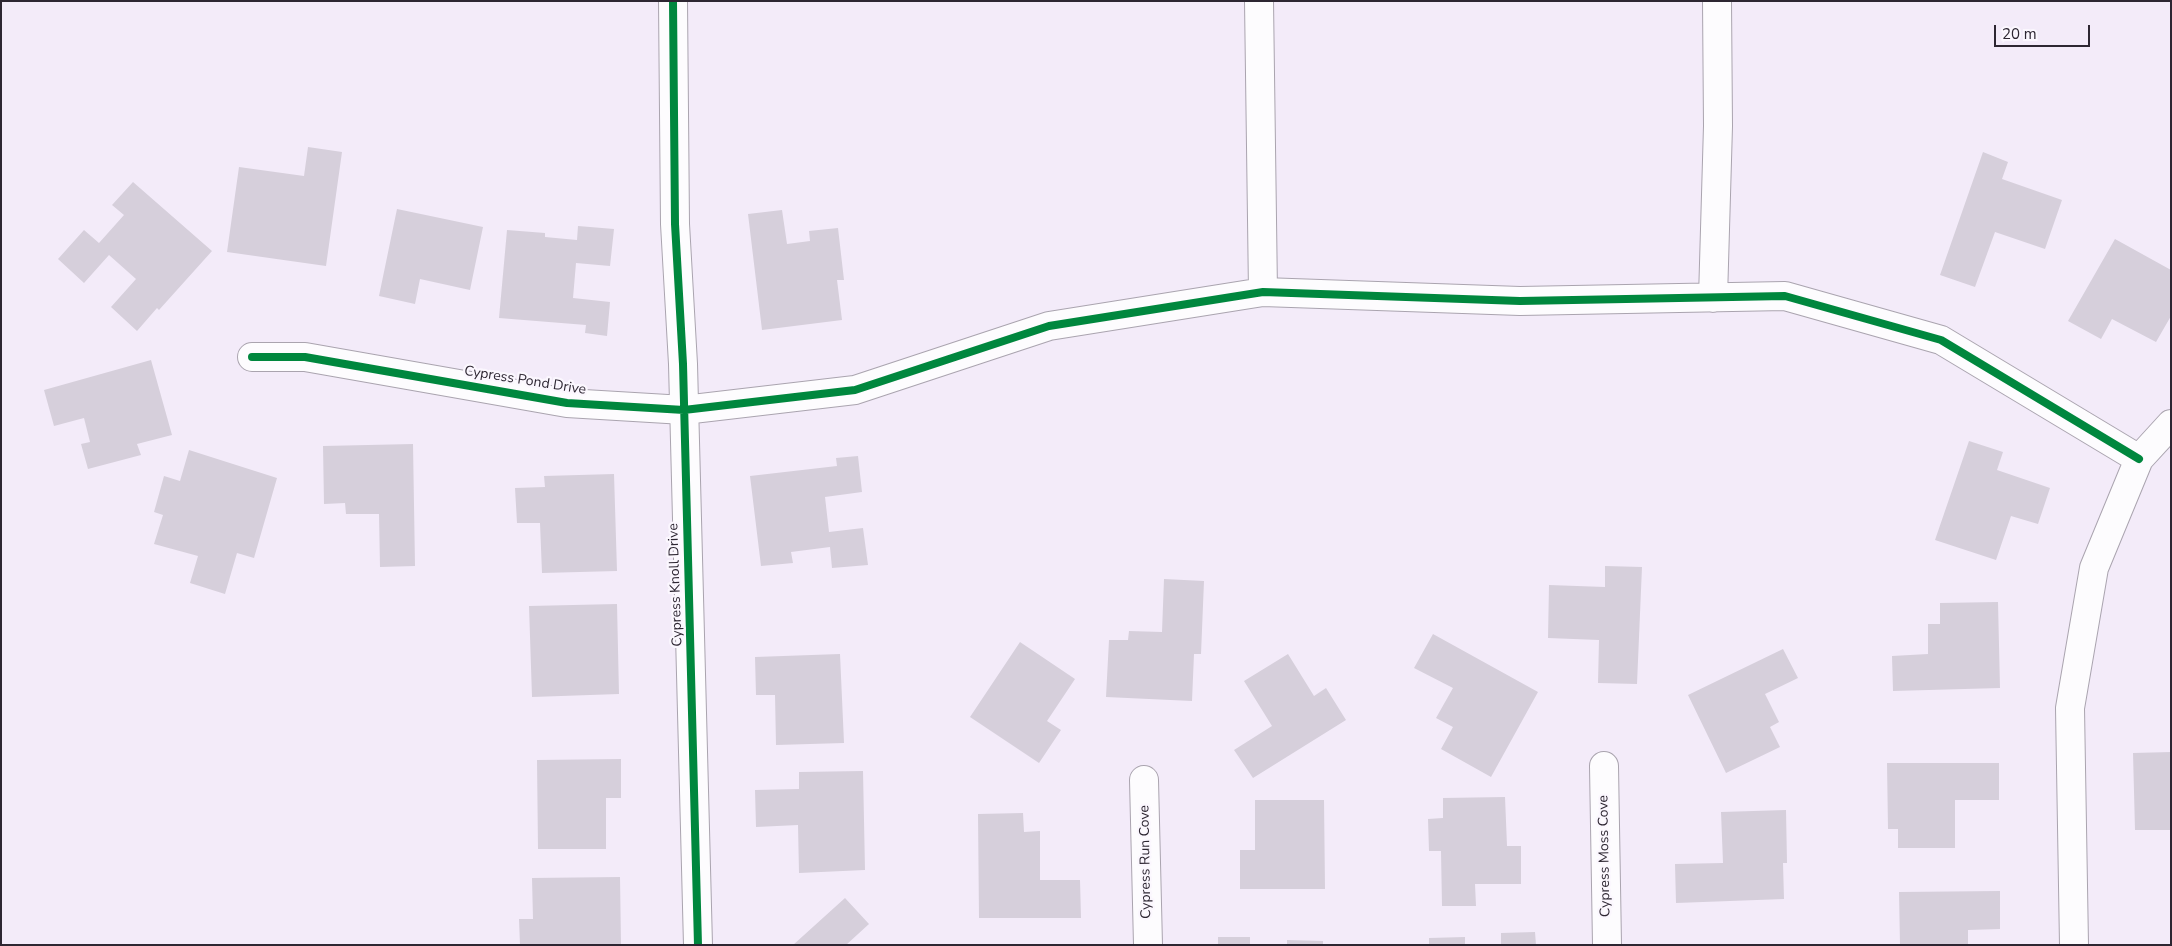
<!DOCTYPE html>
<html>
<head>
<meta charset="utf-8">
<style>
	body { margin:0 }
	#map { position:relative; width:2172px; height:946px; overflow:hidden; background:#f3ebf9; font-family:"Nunito Sans",sans-serif }
	canvas { display:block }
	.frame { position:absolute; inset:0; border:2px solid #2d2632; pointer-events:none }
	.scale { position:absolute; left:1994px; top:25px; width:96px; height:22px; box-sizing:border-box; border:2px solid #2d2632; border-top:0; padding-left:6px; font-size:15px; line-height:18px; white-space:nowrap; color:#2d2632; -webkit-text-stroke:4px #fbf7fe; paint-order:stroke }
</style>
</head>
<body>
<div id="map">
<canvas width="2172" height="946"></canvas>
<div class="frame"></div>
<div class="scale">20 m</div>
</div>
<script>
const g = document.querySelector('canvas').getContext('2d');
g.lineJoin = 'round';
function fill(path, color) {
  g.fillStyle = color;
  g.fill(path, 'evenodd');
}
function strokePath(path, color, width, dash) {
  g.strokeStyle = color;
  g.lineWidth = width;
  g.lineCap = dash ? 'butt' : 'round';
  g.setLineDash(dash || []);
  g.stroke(path);
}
function drawText(font, color, halo, rows, align = 'center') {
  g.font = font + ' "Nunito Sans",sans-serif';
  g.lineWidth = 4.5;
  g.setLineDash([]);
  g.textBaseline = 'middle';
  g.strokeStyle = halo;
  g.fillStyle = color;
  for (const [text, x, y, turn = 0] of rows) {
    g.save();
    g.translate(x, y);
    g.rotate((+turn || 0) * Math.PI / 180);
    g.textAlign = isNaN(turn) ? turn : align;
    if (halo) g.strokeText(text, 0, 0);
    g.fillText(text, 0, 0);
    g.restore();
  }
}
fill(new Path2D(`
	M308 147 342 152 326 266 227 252 239 167 304 176Z
	M1983 152 2008 162 2002 179 2062 200 2045 249 1995 232 1975 287 1940 275Z
	M133 182 212 251 159 310 157 308 137 331 111 307 136 279 109 255 84 283 58 259 84 230 99 243 124 215 112 205Z
	M397 209 483 227 470 290 420 279 415 304 379 296Z
	M782 210 787 244 810 241 809 231 838 228 844 280H837L842 320 762 330 748 214Z
	M578 226 614 229 610 266 576 263 573 298 610 302 607 336 585 333 586 325 499 318 507 230 545 233V237L577 240Z
	M2115 239 2171 270V316L2156 342 2112 319 2101 339 2068 321Z
	M151 360 172 435 137 444 141 455 88 469 81 444 90 442 84 418 54 426 44 390Z
	M1969 441 2003 452 1997 470 2050 488 2038 524 2011 516 1996 560 1935 540Z
	M413 444 415 566 380 567 379 514H346L345 503 324 504 323 446Z
	M189 450 277 478 254 558 237 553 225 594 190 583 198 556 154 544 163 515 154 512 164 476 180 481Z
	M858 456 862 492 825 497 829 532 863 528 868 565 832 568 830 547 791 552 793 563 761 566 750 476 837 466 836 458Z
	M614 474 617 571 542 573 540 523H517L515 488 545 487 544 476Z
	M1605 566 1642 567 1637 684 1598 683 1599 640 1548 638 1549 585 1605 587Z
	M1164 579 1204 581 1201 654H1194L1192 701 1106 697 1109 640H1128L1129 631 1162 632Z
	M1998 602 2000 688 1893 691 1892 656 1928 654V624H1940V603Z
	M617 604 619 694 532 697 529 606Z
	M1433 634 1538 692 1491 777 1441 749 1453 727 1436 718 1453 688 1414 668Z
	M1020 642 1075 679 1047 721 1061 730 1039 763 970 717Z
	M1783 649 1798 678 1765 694 1779 722 1770 727 1780 747 1726 773 1688 695Z
	M840 654 844 743 776 745 775 695H756L755 657Z
	M1288 654 1314 696 1326 688 1346 720 1253 778 1234 750 1272 726 1244 681Z
	M2171 752V830H2135L2133 753Z
	M621 759V798H606V849H538L537 760Z
	M1887 763H1999V800H1955V848H1898V829H1888Z
	M863 771 865 870 799 873 798 825 756 827 755 790 799 789V772Z
	M1505 797 1507 846H1521V884H1475L1476 906H1442L1441 851H1429L1428 819 1443 818V798Z
	M1255 800H1324L1325 889H1240V850H1255Z
	M1786 810 1787 863H1783L1784 899 1676 903 1675 864 1723 863 1721 812Z
	M1023 813 1024 832 1040 831V880H1080L1081 918H979L978 814Z
	M620 877 621 945H520L519 919H533L532 878Z
	M2000 891V929L1968 930V945H1900L1899 892Z
	M845 898 869 924 846 945H793Z
	M1535 932 1536 945H1501V933Z
	M1218 937H1250V945H1218Z
	M1465 937V945H1429V938Z
	M1287 940 1323 941V945H1287Z`), '#d6cfdb');
const street = new Path2D(`
	M673 1 675 224 683 364 698 945
	M1259 1 1263 292
	M1713 298 1718 126 1717 1
	M252 357H305L567 403 684 410 855 390 1049 326 1263 292 1520 301 1785 296 1941 340 2139 459
	M1604 766 1607 945
	M1144 780 1148 945
	M2074 945 2070 708 2094 568 2139 459 2171 424`);
strokePath(street, '#aaa4af', 30);
strokePath(street, '#fdfcfe', 28);
strokePath(new Path2D(`
	M673 1 675 224 683 364 698 945
	M252 357H305L567 403 684 410 855 390 1049 326 1263 292 1520 301 1785 296 1941 340 2139 459`), '#00873e', 8);
drawText('14px', '#2d2632', '#fbf7fe', [
	["Cypress Pond Drive",525,381,9],
	["Cypress Knoll Drive",676,585,-92],
	["Cypress Moss Cove",1605,856,-91],
	["Cypress Run Cove",1146,862,-91]
]);
</script>
</body>
</html>
